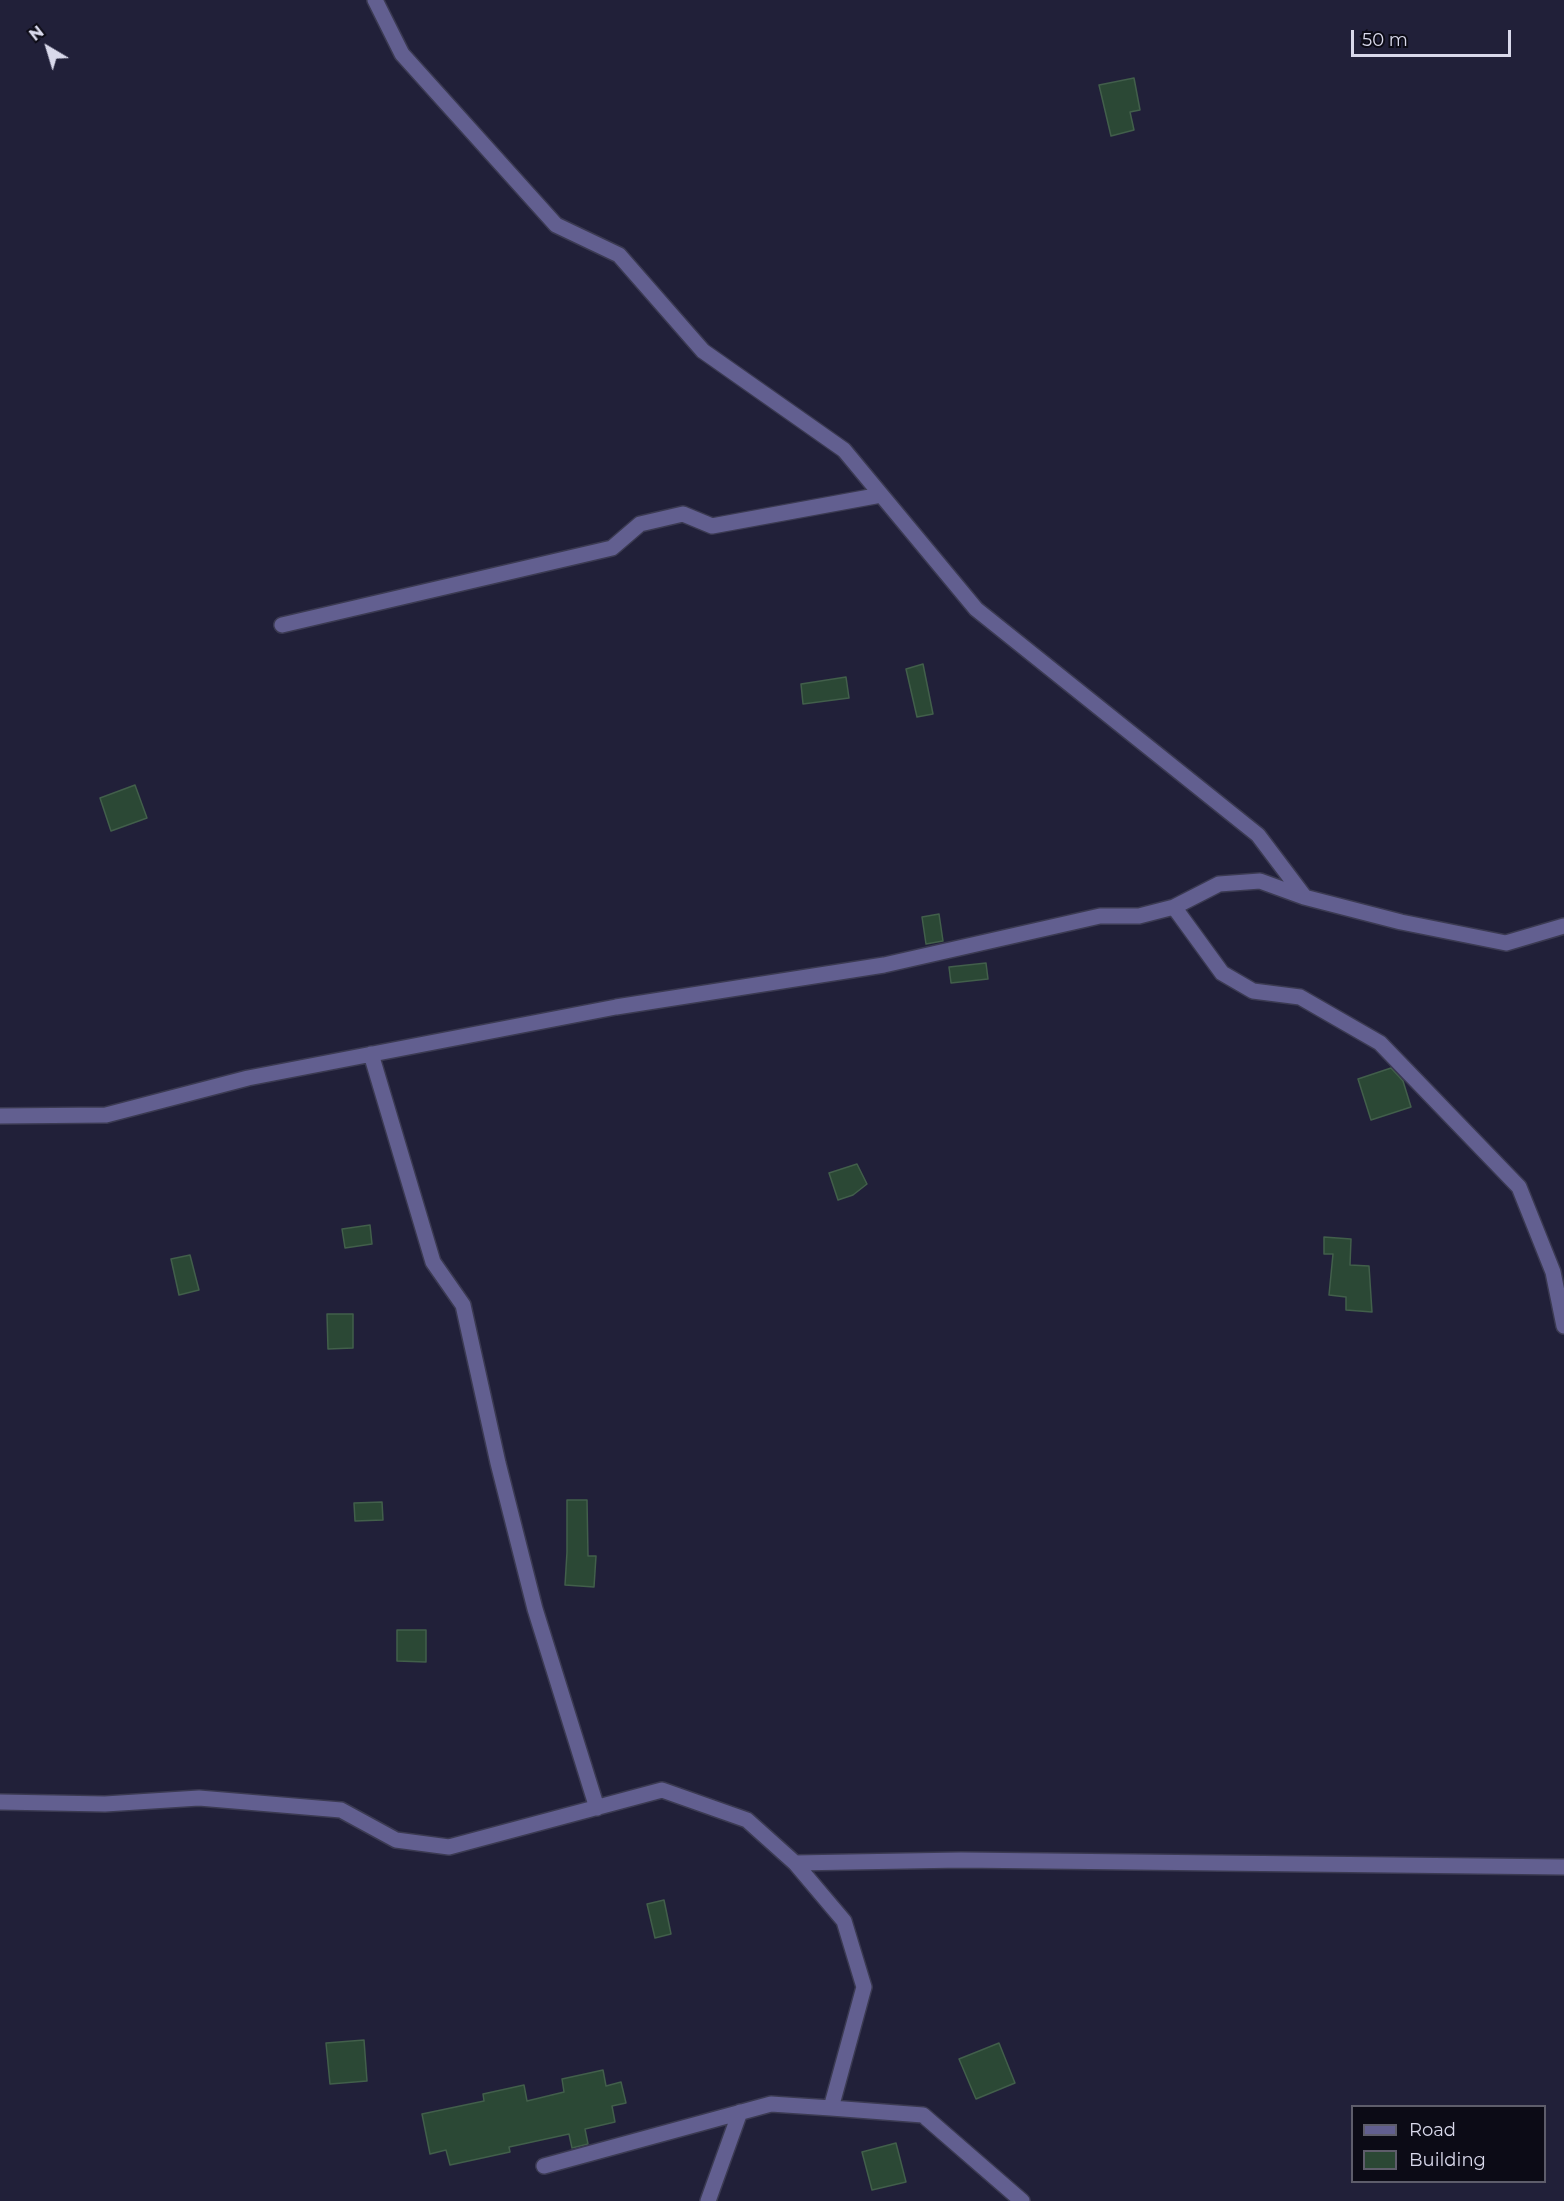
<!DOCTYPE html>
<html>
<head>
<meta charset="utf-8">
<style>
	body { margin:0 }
	#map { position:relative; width:1564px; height:2201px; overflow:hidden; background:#212039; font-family:Montserrat,sans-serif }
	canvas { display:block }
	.legend { position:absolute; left:1351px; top:2105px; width:195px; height:78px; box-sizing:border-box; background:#0c0b16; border:2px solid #5e5d6b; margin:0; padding:8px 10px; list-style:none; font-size:18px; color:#d9d9eb }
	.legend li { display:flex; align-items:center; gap:12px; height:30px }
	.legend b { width:30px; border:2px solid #5e5d6b }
	.north { position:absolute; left:18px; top:18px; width:60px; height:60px; -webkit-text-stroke:4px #0c0b16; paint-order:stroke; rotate:322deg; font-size:16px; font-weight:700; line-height:24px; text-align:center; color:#d9d9eb }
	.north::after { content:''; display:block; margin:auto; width:21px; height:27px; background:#d9d9eb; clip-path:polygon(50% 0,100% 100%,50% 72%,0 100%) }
	.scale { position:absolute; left:1351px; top:30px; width:160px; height:27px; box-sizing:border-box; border:3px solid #d9d9eb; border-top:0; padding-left:8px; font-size:18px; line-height:21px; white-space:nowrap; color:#d9d9eb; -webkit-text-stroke:4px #0c0b16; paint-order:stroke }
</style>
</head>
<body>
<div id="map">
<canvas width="1564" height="2201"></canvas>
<ul class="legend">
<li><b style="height:8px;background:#625f90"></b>Road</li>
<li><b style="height:16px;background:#2b4835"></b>Building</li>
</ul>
<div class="north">N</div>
<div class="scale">50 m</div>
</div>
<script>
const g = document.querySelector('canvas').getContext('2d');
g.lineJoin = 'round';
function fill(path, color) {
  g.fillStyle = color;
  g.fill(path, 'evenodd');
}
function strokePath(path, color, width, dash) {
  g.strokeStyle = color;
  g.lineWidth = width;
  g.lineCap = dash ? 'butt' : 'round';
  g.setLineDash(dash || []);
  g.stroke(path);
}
const building = new Path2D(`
	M1134 78 1140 110 1130 112 1134 130 1111 136 1099 85Z
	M923 664 933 714 917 717 906 669Z
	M846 677 849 698 803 704 801 684Z
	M135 785 147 818 111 831 100 798Z
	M939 914 943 941 926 944 922 917Z
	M986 963 988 979 951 983 949 967Z
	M1391 1068 1403 1081 1411 1107 1371 1120 1358 1079Z
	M857 1164 867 1184 853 1195 838 1200 829 1173Z
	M370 1225 372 1244 345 1248 342 1229Z
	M1324 1237 1351 1239 1350 1265 1369 1266 1372 1312 1346 1310V1297L1329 1295 1333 1254H1324Z
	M190 1255 199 1290 179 1295 171 1259Z
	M327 1314H353V1348L328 1349Z
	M567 1500H587L588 1556H596L594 1587 565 1585 567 1552Z
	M382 1502 383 1520 355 1521 354 1503Z
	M397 1630H426V1662L397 1661Z
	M664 1900 671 1934 655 1938 647 1904Z
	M364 2040 367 2081 330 2084 326 2043Z
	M999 2043 1015 2083 976 2099 959 2059Z
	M603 2070 606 2086 621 2082 626 2103 612 2106 615 2122 585 2129 588 2144 572 2148 569 2134 509 2147 510 2152 450 2165 446 2150 430 2154 422 2114 484 2101 483 2094 524 2085 527 2101 564 2092 562 2079Z
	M896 2143 906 2182 872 2190 862 2152Z`);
fill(building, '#2b4835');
strokePath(building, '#425f4b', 1.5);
const minor = new Path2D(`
	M375 0 402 54 556 225 619 255 703 351 844 450 976 609 1258 835 1304 896
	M282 625 612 548 640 524 683 514 712 526 881 495
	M1174 907 1222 973 1253 991 1300 997 1380 1043 1519 1187 1553 1272 1564 1326
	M371 1054 433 1262 463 1305 498 1463 535 1609 597 1808
	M0 1116 106 1115 248 1078 616 1007 884 965 1100 916H1139L1174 907 1219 884 1260 881 1304 897 1401 922 1506 943 1564 926
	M0 1802 105 1804 199 1798 341 1810 396 1840 449 1847 662 1790 747 1820 795 1863 961 1860 1564 1867
	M795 1863 844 1921 864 1987 831 2108 923 2115 1022 2201
	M544 2166 771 2104 831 2108
	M708 2201 740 2112`);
strokePath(minor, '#3b3a52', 18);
strokePath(minor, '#625f90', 15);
</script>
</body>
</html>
